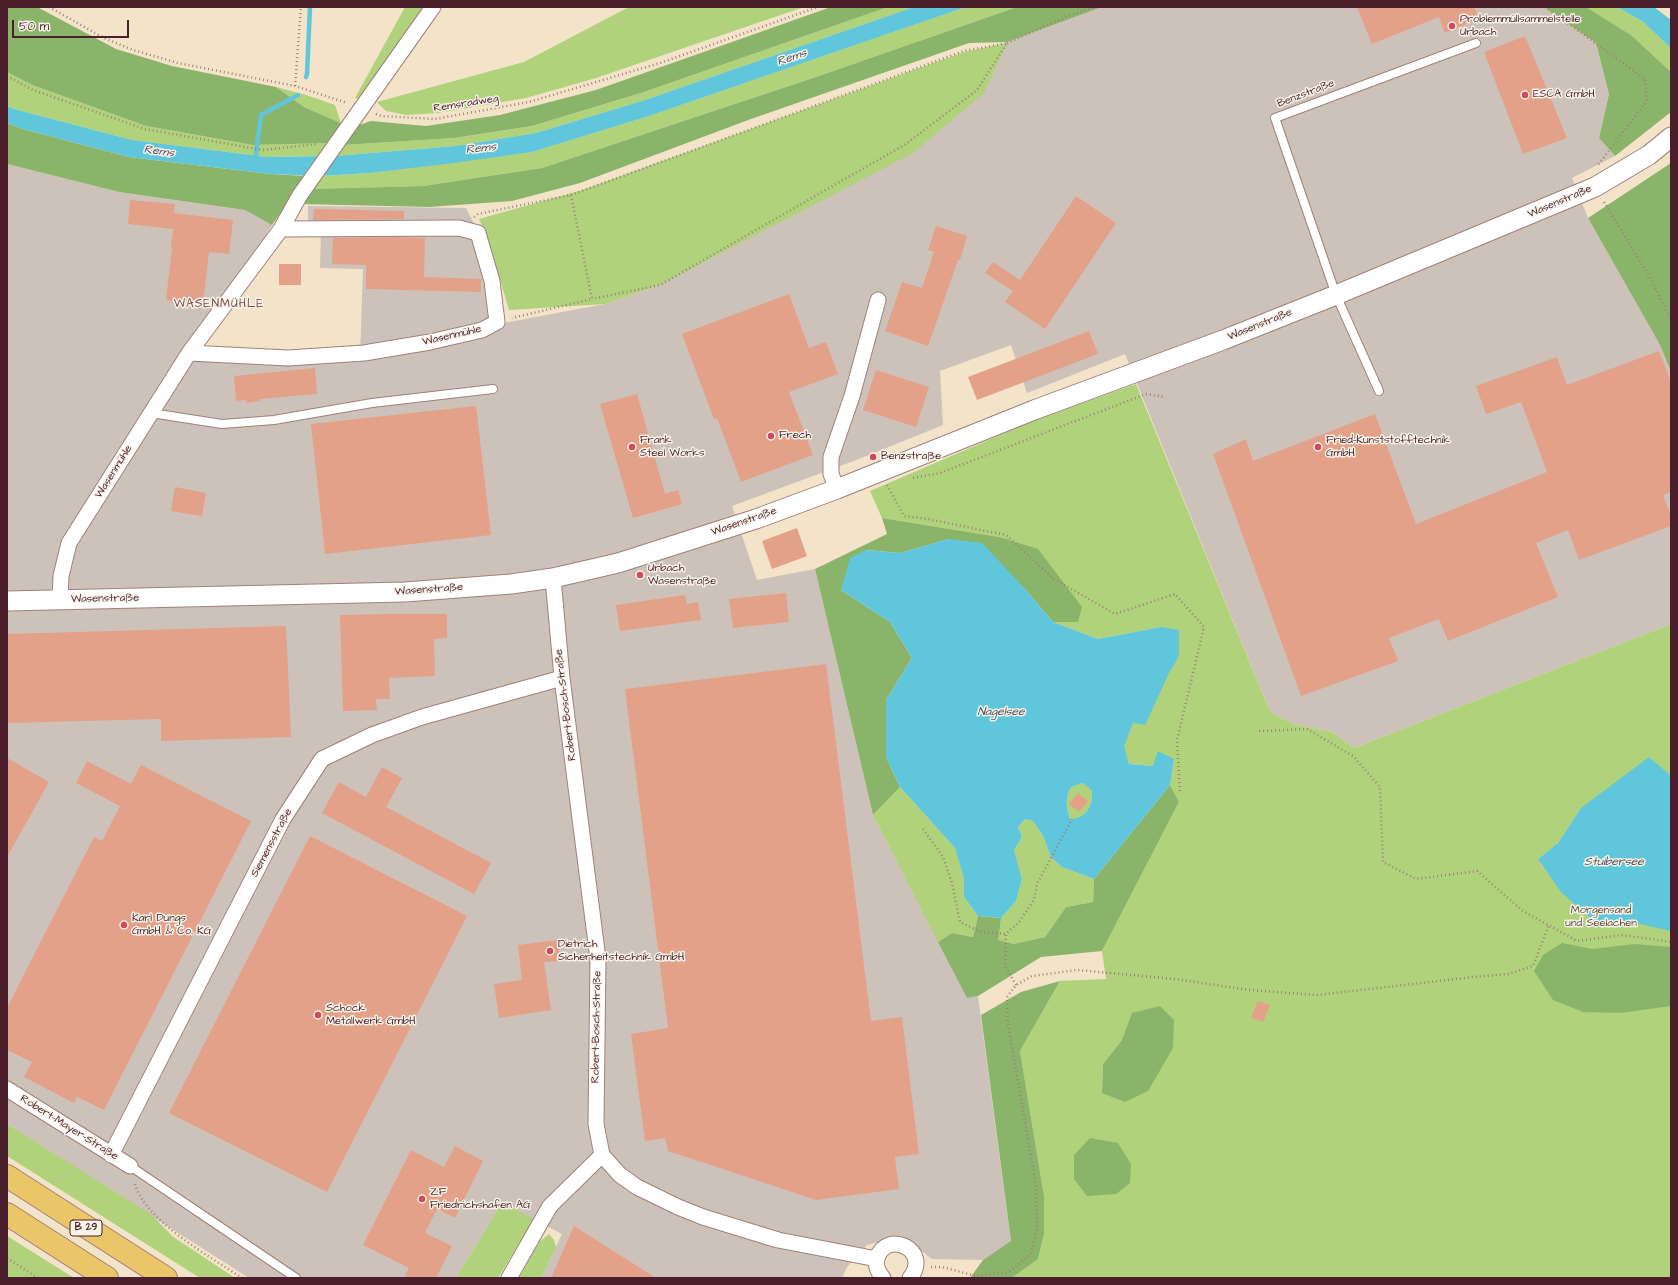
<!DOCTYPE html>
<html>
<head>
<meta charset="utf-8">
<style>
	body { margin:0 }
	#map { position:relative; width:1678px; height:1285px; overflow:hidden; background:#f2e3c9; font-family:"Architects Daughter",sans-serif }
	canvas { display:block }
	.frame { position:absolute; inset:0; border:8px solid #4a1f2b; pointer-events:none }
	.scale { position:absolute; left:12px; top:20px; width:117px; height:18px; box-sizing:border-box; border:2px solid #4a1f2b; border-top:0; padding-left:5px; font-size:12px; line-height:14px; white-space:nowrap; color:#4a1f2b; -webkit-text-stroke:3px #f7f3e8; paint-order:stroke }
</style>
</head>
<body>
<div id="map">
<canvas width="1678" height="1285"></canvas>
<div class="frame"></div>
<div class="scale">50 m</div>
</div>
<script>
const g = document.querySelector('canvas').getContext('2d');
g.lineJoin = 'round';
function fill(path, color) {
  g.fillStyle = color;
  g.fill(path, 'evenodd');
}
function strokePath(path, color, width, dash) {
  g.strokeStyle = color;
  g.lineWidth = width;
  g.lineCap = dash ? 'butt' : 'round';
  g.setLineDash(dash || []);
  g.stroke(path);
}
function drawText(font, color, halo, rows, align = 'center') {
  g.font = font + ' "Architects Daughter",sans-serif';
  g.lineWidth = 3;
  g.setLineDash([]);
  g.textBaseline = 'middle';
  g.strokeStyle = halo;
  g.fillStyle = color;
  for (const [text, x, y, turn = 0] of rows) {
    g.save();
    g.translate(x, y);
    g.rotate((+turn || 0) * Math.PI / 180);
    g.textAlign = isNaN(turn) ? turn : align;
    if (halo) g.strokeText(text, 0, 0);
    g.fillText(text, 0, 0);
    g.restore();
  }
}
fill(new Path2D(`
	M1102 7H1544L1596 43 1609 94 1599 138 1615 156 1572 178 1588 218 1660 345 1671 372V621L1669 625 1354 748 1332 732 1293 724 1270 712 1125 354 1027 393 1011 345 940 371 943 425 859 459 732 506 757 580 815 569 873 815 967 997 978 996 1011 1242 983 1260 932 1259 902 1236 867 1245 847 1267 842 1278H541L562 1234 502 1203 456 1278H249L7 1124V164L119 192 245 210 272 225 194 360 360 357 363 269 320 268 321 232 308 224V206L466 208 483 241 493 325 605 304 660 285 895 149 971 91 1007 42Z`), '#cdc2b9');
fill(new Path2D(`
	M405 7H427L361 99 355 98Z
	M629 7H804L596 78 526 98 437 113 407 115 386 111 377 102 524 62Z
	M888 7H914L645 100 536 133 456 146 335 156 343 145 454 138 532 126 644 92Z
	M966 7H1017L816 77 542 168 423 186 310 189 320 176 370 173 532 152 646 117Z
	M1586 7H1617L1642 21 1671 48V72L1631 35Z
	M1007 43 984 93 913 153 660 285 605 304 509 310 488 238 479 219 582 190 964 52Z
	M7 72 32 85 146 126 253 145 330 143 322 156 267 157 132 140 14 109 7 106Z
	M276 87 306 95 335 105 341 123 304 107Z
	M1136 384 1270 712 1293 724 1332 732 1354 748 1669 625 1671 621V1278H1012L1038 1259 1044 1234V1196L1020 1051 1060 981 1106 979 1102 951 1179 802 1170 785 1174 759 1153 766 1129 764C1128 759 1124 752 1124 746 1123 729 1168 674 1179 656L1161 627 1098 639 1053 622H1077L999 537 882 518 870 491 1035 420ZM1581 808 1547 872 1538 859 1558 843ZM1122 1040 1102 1093 1103 1064Z
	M1083 783 1092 791C1093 806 1086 820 1070 819 1066 808 1065 797 1071 787Z
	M900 787 955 848 964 879V897L978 916 973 937 952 933 938 942 873 815Z
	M1025 819 1033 821 1043 836 1051 857 1062 867 1094 879 1093 902 1066 907 1045 937 1014 944 997 940 1001 918 1016 901 1022 879 1014 850 1022 837 1018 827Z
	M7 1124 152 1215 172 1236 235 1278H200L7 1156Z
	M502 1203 534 1219 498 1278H456Z
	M549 1234 554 1240 556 1247 541 1278H519L539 1242Z
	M7 1236 74 1278H7Z`), '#afd27b');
fill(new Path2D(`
	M7 7H37L116 49 172 66 276 87 304 107 341 123 339 130 330 143 253 145 146 126 32 85 7 72Z
	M831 7H888L644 92 532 126 454 138 343 145 353 127 371 121 426 126 500 115 596 90Z
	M1017 7H1102L1007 42 969 43 751 119 580 183 512 201 429 207 300 204 310 189 423 186 542 168 816 77Z
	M1544 7H1586L1631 35 1671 72V112L1615 156 1599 138 1609 94 1596 43Z
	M7 123 23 129 129 157 270 174 306 176 272 225 245 210 119 192 7 164Z
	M1671 163V372L1660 345 1588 218Z
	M882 518 999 537 1038 549 1082 607 1078 622H1053L1025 589 949 539 900 553 866 550 841 590 890 622 912 658 886 700V757L900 787 873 815 815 569 887 534Z
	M1170 785 1179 802 1102 951 1041 957 978 996 967 998 938 942 952 933 973 937 978 916 1001 918 998 940 1014 944 1045 937 1066 907 1093 902 1094 879Z
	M1562 943 1592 949 1635 944 1671 947V1006L1620 1013 1583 1012 1553 1000 1534 971 1543 955Z
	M1060 981 1020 1051 1044 1196V1234L1038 1259 1012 1278H970L983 1260 1011 1241 981 1015 1021 992Z
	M1160 1006 1174 1020 1173 1048 1148 1091 1125 1102 1102 1093 1103 1064 1122 1040 1132 1013Z
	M1090 1138 1118 1143 1131 1164 1130 1183 1116 1194 1087 1196 1074 1179V1155Z`), '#8bb46b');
fill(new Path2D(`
	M914 7H966L646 117 532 152 454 163 370 173 320 176 270 174 129 157 23 129 7 123V106L14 109 132 140 267 157 335 156 456 146 536 133 645 100Z
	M1617 7H1654L1671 20V48L1642 21Z
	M949 539 982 543 1025 589 1053 622 1098 639 1161 627 1179 630V656L1169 673 1145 725 1133 723 1124 746 1129 764 1153 766 1158 751 1174 759 1170 785 1094 879 1062 867 1051 857 1043 836 1033 821 1025 819 1018 827 1022 837 1014 850 1022 879 1016 901 1001 918 978 916 964 897V879L955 848 900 787 886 757V700L912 658 890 622 841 590 850 558 866 550 900 553ZM1083 783 1092 791C1093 806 1086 819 1070 819 1066 808 1065 797 1071 787Z
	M1649 757 1671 776V931L1631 922 1598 925 1561 892 1538 859 1558 843 1581 808Z`), '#5fc6dc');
strokePath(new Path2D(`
	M306 77 307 74 310 7
	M255 161 261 115 298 95`), '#5fc6dc', 4.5);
fill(new Path2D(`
	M1357 7H1474L1479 19 1445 33 1439 17 1372 44Z
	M1525 36 1567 138 1523 154 1484 52Z
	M1076 196 1116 223 1045 329 1005 302 1013 291 985 273 993 262 1020 280Z
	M130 200 175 204 174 213 233 220 229 254 209 252 203 305 166 300 172 248H171L173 229 128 224Z
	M314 209 404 211V219L313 220Z
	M936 226 967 236 960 260H958L928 346 885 331 902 282 922 288 934 252 928 250Z
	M404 237 425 238 424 277 481 279V292L366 289V265L332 264 333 238Z
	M279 264H301V285H279Z
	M789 294 809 348 826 342 838 374 789 392 813 455 741 482 717 418 714 419 682 334Z
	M1089 331 1098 354 977 400 968 377Z
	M1659 351 1671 382V492L1663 495 1671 516V526L1579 560 1568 530 1536 543 1558 597 1448 641 1439 619 1389 638 1398 661 1301 696 1213 454 1246 439 1253 461 1375 414 1416 524 1547 472 1521 402 1486 414 1476 386 1557 357 1567 385Z
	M315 368 317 394 260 399V401L246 403V400L236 401 234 376Z
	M876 370 929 387 916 427 863 410Z
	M637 394 665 494 678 490 682 504 633 518 600 404Z
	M476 406 491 535 325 554 311 424Z
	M175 487 206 493 202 516 171 511Z
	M797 528 807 556 772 569 762 541Z
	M786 593 789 622 733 628 729 599Z
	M685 595 687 604 698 602 701 620 620 631 616 605Z
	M387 614H447V638L434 639 435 676 389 678 390 699H376L377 710 343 711 340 615Z
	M286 626 291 737 161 741V719L7 723V634Z
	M826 664 871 1021 902 1017 919 1154 895 1157 899 1189 816 1200 668 1151 665 1138 645 1141 631 1034 668 1028 625 689Z
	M7 758 49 782 7 857Z
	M87 761 131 784 141 765 251 821 104 1110 77 1097 74 1103 24 1077 32 1062 7 1050V1008L94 837 102 841 120 806 76 783Z
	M382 767 402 778 386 807 491 863 474 894 322 813 339 782 366 797Z
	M1078 793 1088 801 1079 812 1069 804Z
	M310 836 467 916 327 1192 169 1113Z
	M558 940 560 961 544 962 551 1010 499 1018 494 984 522 980 518 945Z
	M1258 1001 1270 1005 1263 1022 1251 1018Z
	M455 1146 483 1161 455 1218 437 1209 425 1233 452 1246 436 1278H404L409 1268 363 1245 411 1150 444 1167Z
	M574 1226 656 1278H551Z`), '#e4a189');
const service = new Path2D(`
	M1379 391 1336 295 1275 118 1476 43
	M151 413 222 424 274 420 372 403 493 389
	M130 1166 296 1278`);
const minor = new Path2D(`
	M189 353 288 358 364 353 430 342 482 330 497 322 492 281 478 233 459 228 281 229
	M837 489 831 474V457L852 396 878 300
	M553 578 562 678 598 959 596 1124 602 1155 620 1175 637 1187 678 1207 703 1217 778 1240 877 1259
	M60 600 61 576 69 543 189 353 281 229 300 195 433 7
	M7 1089 130 1166
	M111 1155 283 819 322 759 372 735 422 717 562 678
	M509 1278 550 1206 602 1155
	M883 1278C878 1272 875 1265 877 1258 887 1229 932 1250 910 1278`);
const tertiary = new Path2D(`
	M7 601 405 592 511 584 553 578 618 563 756 519 837 489 1034 410 1223 340 1336 295 1595 187 1649 155 1671 137`);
const trunk = new Path2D(`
	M7 1176 166 1278
	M7 1214 107 1278`);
strokePath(service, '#9e817a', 10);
strokePath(minor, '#9e817a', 17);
strokePath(tertiary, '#9e817a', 21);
strokePath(trunk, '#9e817a', 24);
strokePath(new Path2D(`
	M49 7 104 38 133 50 178 63 295 86 347 103
	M1545 7 1645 79 1647 101 1598 165
	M1007 43 1068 16 1094 7
	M7 76 33 90 145 129 263 150 317 144
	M295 86 301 7
	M376 114 381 116 435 119 529 102 660 63 818 7
	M571 195 964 51 1007 43 977 90 906 144 660 285 592 299
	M1604 202 1652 281 1671 320
	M474 217 478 214 571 195 592 299 512 318
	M913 478 940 473 1146 394 1165 397
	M887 485 904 516 928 519 1006 535 1054 579 1115 614 1175 594 1204 627 1177 740 1180 792
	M1259 731 1307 729 1353 756 1380 787 1383 862 1416 879 1477 871 1523 911 1577 941 1622 935 1671 942
	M923 829 943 857 952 883 960 922 981 932 1006 934
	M1016 985 1005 966 1006 934 1019 922 1034 900 1037 884 1072 819
	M135 1184C145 1221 211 1257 242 1278
	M7 1258 38 1278
	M931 1267H942L976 1276 1009 1272 1031 1254 1037 1229 1036 1186 1008 1024 1007 997 1016 985 1032 976 1077 970 1175 979 1249 990 1317 995 1473 977 1508 974 1533 966 1549 925`), '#9e817a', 2.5, [1, 3]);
strokePath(service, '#fff', 8);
strokePath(minor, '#fff', 15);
strokePath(tertiary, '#fff', 19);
strokePath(trunk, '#ebc669', 22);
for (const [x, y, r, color] of [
	[1452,26,4,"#d1495b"],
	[1525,95,4,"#d1495b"],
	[771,436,4,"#d1495b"],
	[632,447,4,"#d1495b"],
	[1318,447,4,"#d1495b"],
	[873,457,4,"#d1495b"],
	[640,575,4,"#d1495b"],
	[124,925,4,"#d1495b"],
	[550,951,4,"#d1495b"],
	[318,1015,4,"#d1495b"],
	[422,1199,4,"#d1495b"]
]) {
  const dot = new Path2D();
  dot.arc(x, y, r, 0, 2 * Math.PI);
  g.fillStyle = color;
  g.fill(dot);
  strokePath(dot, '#f7f3e8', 1.5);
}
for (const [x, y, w] of [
	[86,1228,32]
]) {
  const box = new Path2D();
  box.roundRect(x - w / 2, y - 8, w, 16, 3);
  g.fillStyle = '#f7f3e8';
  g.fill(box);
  strokePath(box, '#4a1f2b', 1);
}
drawText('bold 10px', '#4a1f2b', null, [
	["B 29",86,1228]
]);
drawText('11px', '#4a1f2b', '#f7f3e8', [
	["Problemmüllsammelstelle",1460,20],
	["Urbach",1460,33],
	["ESCA GmbH",1533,95],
	["Frech",779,436],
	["Frank",640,441],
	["Steel Works",640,454],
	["Fried-Kunststofftechnik",1326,441],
	["GmbH",1326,454],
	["Benzstraße",881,457],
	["Urbach",648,569],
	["Wasenstraße",648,582],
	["Karl Dungs",132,919],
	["GmbH & Co. KG",132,932],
	["Dietrich",558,945],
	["Sicherheitstechnik GmbH",558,958],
	["Schock",326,1009],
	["Metallwerk GmbH",326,1022],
	["ZF",430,1193],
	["Friedrichshafen AG",430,1206]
], 'left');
drawText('11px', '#4a1f2b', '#f7f3e8', [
	["Benzstraße",1306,94,-21],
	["Remsradweg",466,104,-9],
	["Wasenstraße",1560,202,-23],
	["Wasenstraße",1260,325,-22],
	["Wasenmühle",452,336,-13],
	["Wasenmühle",114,472,-58],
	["Wasenstraße",744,522,-19],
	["Wasenstraße",429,590,-4],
	["Wasenstraße",105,599,-1],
	["Robert-Bosch-Straße",566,705,-97],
	["Siemensstraße",272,843,-62],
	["Robert-Bosch-Straße",597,1027,-89],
	["Robert-Mayer-Straße",69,1128,32]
]);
drawText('11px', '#634c3f', '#f7f3e8', [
	["Morgensand",1601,911],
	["und Seelachen",1601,924]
]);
drawText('italic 12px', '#505160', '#f7f3e8', [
	["Rems",792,58,-19],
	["Rems",481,149,-6],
	["Rems",159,152,8],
	["Nagelsee",1001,712],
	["Stuibersee",1614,862]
]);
g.letterSpacing = '1px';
drawText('12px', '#804c4c', '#f7f3e8', [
	["WASENMÜHLE",219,304]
]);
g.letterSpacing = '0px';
</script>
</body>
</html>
